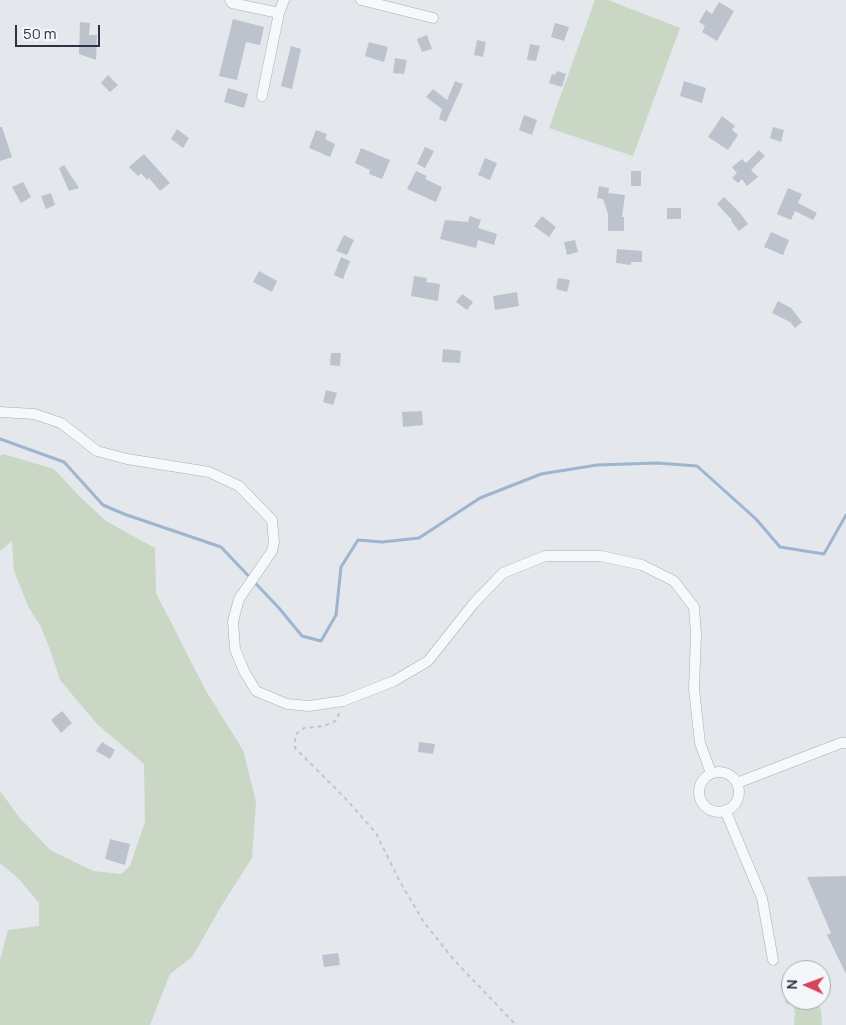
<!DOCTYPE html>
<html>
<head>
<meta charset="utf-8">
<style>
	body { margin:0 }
	#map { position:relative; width:846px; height:1025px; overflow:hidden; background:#e4e7ec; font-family:Manrope,sans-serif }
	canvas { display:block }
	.north { position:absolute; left:781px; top:960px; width:50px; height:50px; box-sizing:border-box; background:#f4f6f9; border:1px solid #a3a8b1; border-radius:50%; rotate:272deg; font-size:14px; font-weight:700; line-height:20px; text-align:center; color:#2a3446 }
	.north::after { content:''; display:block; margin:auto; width:18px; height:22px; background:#d6445a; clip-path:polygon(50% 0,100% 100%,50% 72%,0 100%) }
	.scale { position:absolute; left:15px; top:25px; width:85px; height:22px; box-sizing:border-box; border:2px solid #2a3446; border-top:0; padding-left:6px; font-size:15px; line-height:18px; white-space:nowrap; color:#2a3446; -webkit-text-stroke:4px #f4f6f9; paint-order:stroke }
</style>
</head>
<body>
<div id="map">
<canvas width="846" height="1025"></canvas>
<div class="north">N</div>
<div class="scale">50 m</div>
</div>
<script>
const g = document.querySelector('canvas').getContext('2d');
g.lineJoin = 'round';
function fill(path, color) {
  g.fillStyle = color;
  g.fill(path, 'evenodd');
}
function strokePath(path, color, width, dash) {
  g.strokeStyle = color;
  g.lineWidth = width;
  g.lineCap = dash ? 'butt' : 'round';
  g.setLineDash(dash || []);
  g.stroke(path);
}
fill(new Path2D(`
	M595 0H608L680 28 633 156 549 128Z
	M3 454 54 469 80 497 106 521 155 548 156 593 206 691 243 750 256 802 252 858 222 905 192 957 170 974 150 1025H0V960L8 930 39 926V903L19 879 0 863V791L19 817 50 850 93 871 121 874 130 866 145 822 144 764 97 724 60 680 51 652 41 627 29 608 14 571 12 541 0 551V456Z
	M787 987 791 988V1000H816L821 1010 822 1025H794L795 1013 793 1006 785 1003V989Z`), '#c9d7c4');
strokePath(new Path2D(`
	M0 439 64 462 103 505 124 514 221 547 279 608 302 636 321 641 336 615 341 567 358 540 382 542 419 538 480 498 541 474 597 465 657 463 697 466 756 519 780 547 824 554 846 515`), '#9db5ce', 3);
fill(new Path2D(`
	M719 2 734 11 717 41 702 32 705 26 699 22 706 10 712 14Z
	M233 19 264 27 260 45 246 42 237 80 219 76Z
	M80 22 90 23 89 35H97L96 60 79 54Z
	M555 23 569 27 564 41 551 37Z
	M427 35 432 49 422 52 417 39Z
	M477 40 486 42 483 57 474 55Z
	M369 42 388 47 384 62 365 56Z
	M530 44 540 46 536 61 527 60Z
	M291 46 301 49 292 89 281 86Z
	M395 58 407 60 404 74 393 73Z
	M557 71 566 74 562 87 549 83 552 74 555 75Z
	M108 75 118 85 110 92 101 83Z
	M455 81 463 84 446 122 439 119 442 109 426 97 433 89 447 100Z
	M684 81 706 88 702 103 680 96Z
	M228 88 248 94 244 108 224 102Z
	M524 115 537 120 532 135 519 130Z
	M722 116 735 126 732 130 738 135 728 150 708 137Z
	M0 127H2L12 157 0 161Z
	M773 127 784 130 781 142 770 138Z
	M177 129 189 138 183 148 171 139Z
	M316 130 327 134 325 139 335 144 330 157 309 148Z
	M425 147 434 151 425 168 417 164Z
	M361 148 390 160 382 179 369 174 370 170 355 163Z
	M759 150 765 156 751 170 758 177 747 186 742 179 738 183 732 178 737 173 732 167 742 159 746 163Z
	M144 154 170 183 160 191 149 178 147 180 141 173 138 176 129 167Z
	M485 158 497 163 490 180 478 175Z
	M64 165 79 188 69 191 59 168Z
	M416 171 427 176 425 179 442 187 436 202 407 189Z
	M631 171H641V186H631Z
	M23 182 31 197 21 203 12 187Z
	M599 186 609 188 608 193 625 195 622 217H624V231H608V214L603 199 597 198Z
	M788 188 802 194 798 203 817 213 813 220 795 211 791 220 777 214Z
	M51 193 55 205 46 209 41 196Z
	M724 197 740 213 748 224 739 231 731 221 732 220 717 204Z
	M667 208H681V219H667Z
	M470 216 481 220 478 228 497 234 494 245 478 240 476 248 440 239 445 220 468 222Z
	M542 216 556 227 549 237 534 226Z
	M771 232 789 240 783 255 764 247Z
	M344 235 354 240 347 255 336 251Z
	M575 240 578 252 567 255 564 242Z
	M617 249 642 251V262H631V265L616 263Z
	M341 257 350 261 343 279 334 275Z
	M259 271 277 281 272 292 253 282Z
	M414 276 427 278 426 282 440 284 438 301 411 296Z
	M558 278 570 280 567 292 556 289Z
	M517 292 519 306 495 310 493 296Z
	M462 294 473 302 467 310 456 302Z
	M778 301 791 308 802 322 795 328 790 322 772 313Z
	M443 349 461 351 460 363 442 362Z
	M331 353H341L340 366 330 365Z
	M326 390 337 393 333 405 323 402Z
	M422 411 423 425 403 427 402 412Z
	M62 711 72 723 61 733 51 720Z
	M102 742 115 750 110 759 96 751Z
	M419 742 435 744 433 754 418 752Z
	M110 839 130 844 125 865 105 859Z
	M846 876V974L827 935 831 933 807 877Z
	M338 953 340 965 324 967 322 955Z`), '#bdc3cd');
const street = new Path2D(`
	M230 0 232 3 279 13
	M361 0 433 18
	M262 96 279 13 284 0
	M0 412 34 414 61 423 97 451 127 459 209 472 239 486 272 520 274 542 272 551 239 599 233 621 235 649 244 671 256 691 287 704 309 706 343 701 394 681 428 661 474 603 503 573 545 556H601L642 565 674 581 694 607 696 634 694 689 700 743 711 773
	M699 792a20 20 0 1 1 40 0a20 20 0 1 1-40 0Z
	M737 783 841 743H846
	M725 810 762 898 773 960`);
strokePath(street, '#a8aeb7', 11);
strokePath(new Path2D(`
	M339 713 337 720 324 726 304 728 295 735V748L344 797 376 833 399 880 423 921 454 960 516 1025`), '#c2c5cb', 2, [4, 4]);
strokePath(street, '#f7f8fa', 10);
</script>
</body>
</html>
